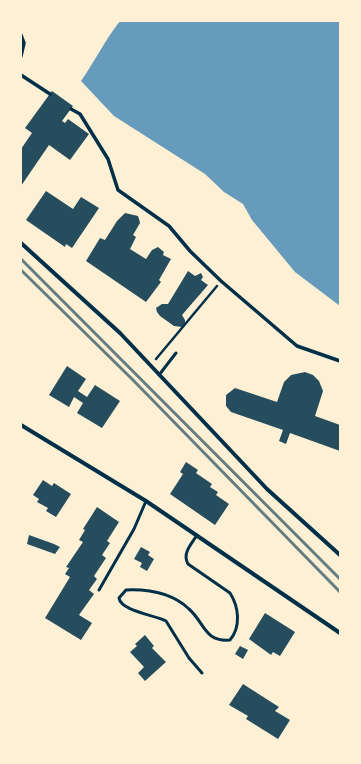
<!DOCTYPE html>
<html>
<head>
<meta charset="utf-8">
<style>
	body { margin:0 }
	#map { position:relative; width:361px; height:764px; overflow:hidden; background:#fdf0d5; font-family:Mulish,sans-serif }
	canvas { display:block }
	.frame { position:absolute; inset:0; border:22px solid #fdf0d5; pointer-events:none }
</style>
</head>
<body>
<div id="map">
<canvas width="361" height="764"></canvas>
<div class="frame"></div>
</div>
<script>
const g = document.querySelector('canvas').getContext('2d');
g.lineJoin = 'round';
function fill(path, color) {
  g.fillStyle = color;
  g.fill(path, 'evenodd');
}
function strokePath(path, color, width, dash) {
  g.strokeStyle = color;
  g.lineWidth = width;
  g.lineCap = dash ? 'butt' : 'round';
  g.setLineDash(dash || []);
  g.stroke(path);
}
fill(new Path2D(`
	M120 21H340V306L295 272 252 220 243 204 224 192 205 174 114 116 81 81C95 61 105 40 120 21Z`), '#669bbc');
fill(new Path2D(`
	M52 91 73 106 62 121 65 123 68 119 89 134 70 160 49 145 21 186V149L32 133 25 128Z
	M46 191 73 209 81 197 99 208 72 248 66 244 65 247 26 220Z
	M125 213 138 216 139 219 140 223 133 235 136 237 130 249 146 259 152 250 158 247 164 252 163 255 171 259 159 280 161 282 146 302 86 261 100 238 105 240 117 221Z
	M188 271 195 276 201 273 203 277 201 280 208 285 182 315 185 320V324L182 327 174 326 160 316 157 312 156 308 162 304H168Z
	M67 366 86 379 78 391 87 397 95 385 120 401 102 428 77 413 83 403 74 397 69 407 49 395Z
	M305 372 313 375 319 381 323 391 315 416 340 425V451L290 433 286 444 279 441 283 430 231 412 226 406V395L235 388 277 402 284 382 291 375Z
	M186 462 198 470 196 473 212 484 210 487 218 492 216 495 229 504 215 525 170 494 183 474 180 472Z
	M43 480 52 486 54 483 71 494 56 517 46 511 48 508 37 502 39 499 33 495Z
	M97 507 119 522 107 541 110 543 102 555 106 558 94 576 97 579 89 590 94 594 79 615 92 623 81 640 45 618 70 577 65 574 69 568 66 567 83 542 79 540 85 530 83 529Z
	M29 535 54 544 60 547 55 554 27 544Z
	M141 547 150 552 148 555 154 559 147 571 140 567 142 563 134 559Z
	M265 613 295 632 280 656 273 652 271 655 249 639Z
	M145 635 154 646 152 648 166 662 145 681 138 673 144 667 130 652 137 646 135 644Z
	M240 646 248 650 243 659 235 654Z
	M243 684 279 707 275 711 290 720 278 739 246 719 248 716 229 705Z`), '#264d5e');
strokePath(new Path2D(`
	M156 359 217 286`), '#003049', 2.5);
strokePath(new Path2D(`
	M159 375 176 353
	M197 535C191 545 182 553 188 564L230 593C239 607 241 627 230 640 204 642 205 623 189 609 172 593 149 589 126 590L119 598C121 611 154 615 166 621L189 658 202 673
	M99 590 134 529 146 501`), '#003049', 3);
strokePath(new Path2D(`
	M21 35 24 43 21 56
	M21 75 50 94
	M71 109 80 114 108 159 118 190 169 226 190 251 221 281 297 346 340 361`), '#003049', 3.5);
strokePath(new Path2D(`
	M21 243 120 333 267 489 340 555
	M21 425 146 501 340 633`), '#003049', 4);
strokePath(new Path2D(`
	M21 259 340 579
	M21 270 132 379 340 592`), '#657d81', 3);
</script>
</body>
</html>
